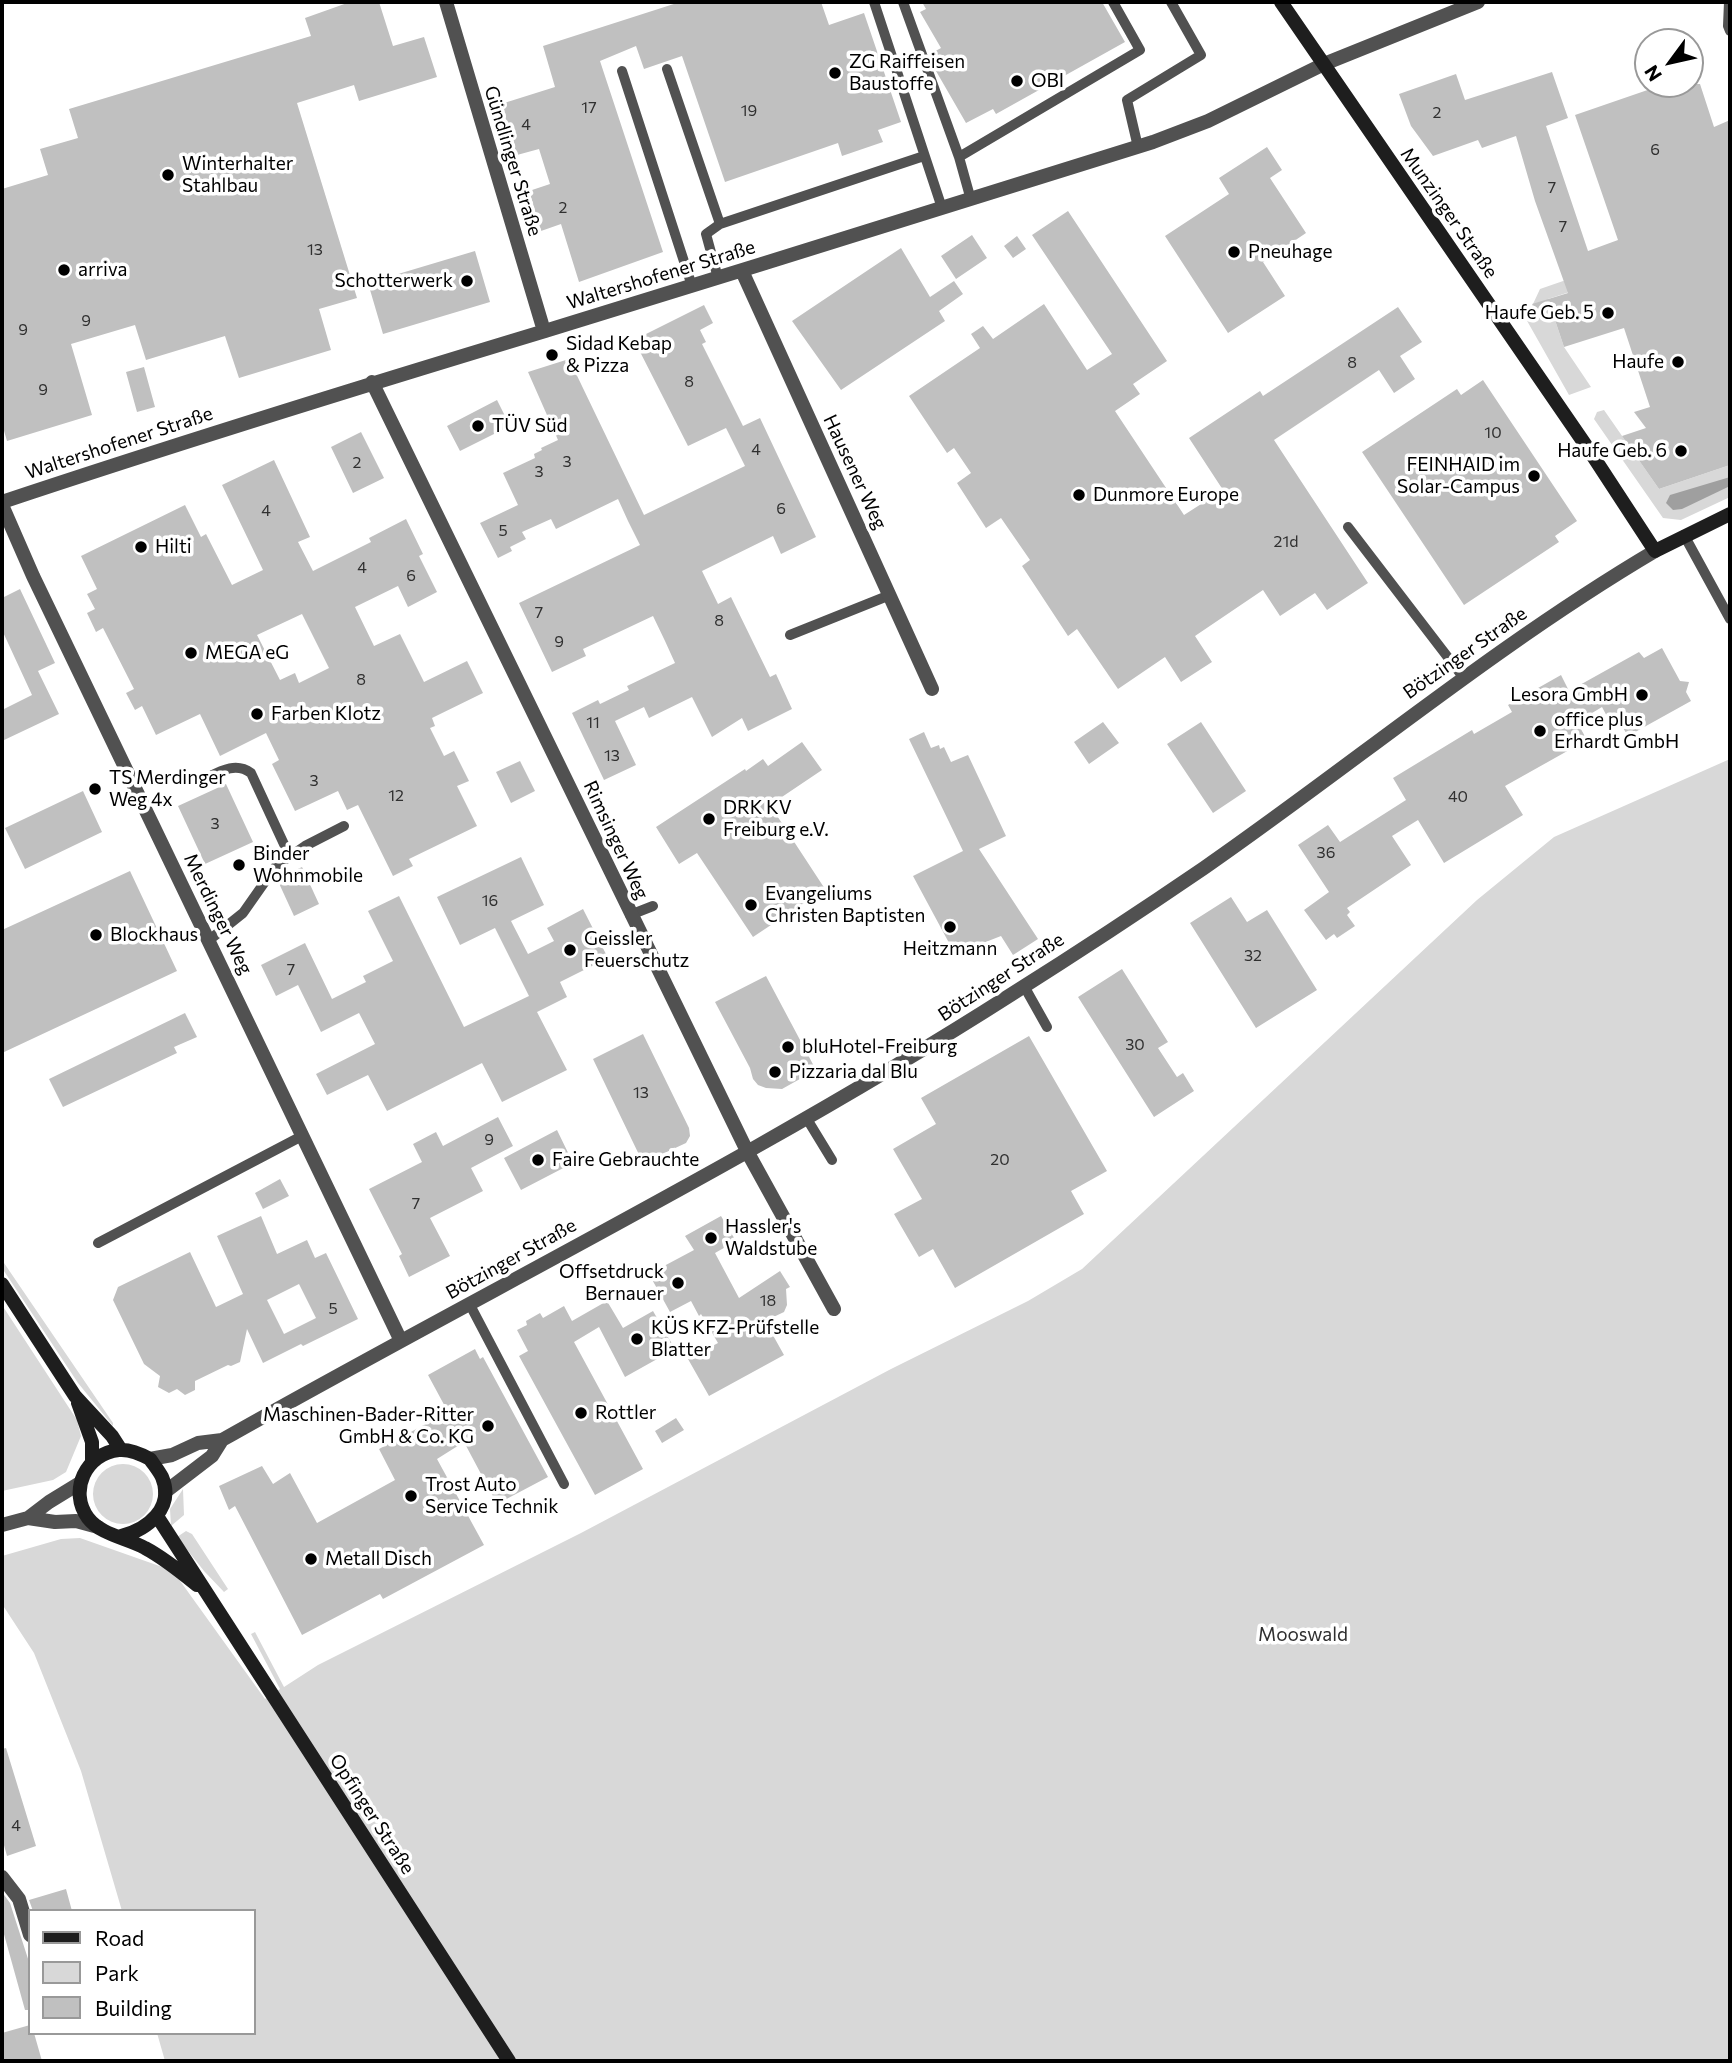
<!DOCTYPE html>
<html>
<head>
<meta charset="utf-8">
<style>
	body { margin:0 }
	#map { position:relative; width:1732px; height:2063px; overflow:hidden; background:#fff; font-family:Commissioner,sans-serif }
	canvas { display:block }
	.frame { position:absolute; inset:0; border:4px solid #000; pointer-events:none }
	.legend { position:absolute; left:28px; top:1909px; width:228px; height:126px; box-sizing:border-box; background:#fff; border:2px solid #999; margin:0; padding:9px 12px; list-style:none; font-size:21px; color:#000 }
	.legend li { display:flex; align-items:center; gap:14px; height:35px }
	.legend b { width:35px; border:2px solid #999 }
	.north { position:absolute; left:1634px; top:28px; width:70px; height:70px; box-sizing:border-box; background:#fff; border:2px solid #999; border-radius:50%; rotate:237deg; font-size:19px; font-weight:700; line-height:28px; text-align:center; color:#000 }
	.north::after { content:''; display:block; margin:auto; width:24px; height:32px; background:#000; clip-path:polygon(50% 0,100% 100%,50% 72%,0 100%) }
</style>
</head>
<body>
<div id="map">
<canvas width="1732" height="2063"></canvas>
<div class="frame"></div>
<ul class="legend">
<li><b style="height:9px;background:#1e1e1e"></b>Road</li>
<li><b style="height:19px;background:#d8d8d8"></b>Park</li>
<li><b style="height:19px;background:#c0c0c0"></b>Building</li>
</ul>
<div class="north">N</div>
</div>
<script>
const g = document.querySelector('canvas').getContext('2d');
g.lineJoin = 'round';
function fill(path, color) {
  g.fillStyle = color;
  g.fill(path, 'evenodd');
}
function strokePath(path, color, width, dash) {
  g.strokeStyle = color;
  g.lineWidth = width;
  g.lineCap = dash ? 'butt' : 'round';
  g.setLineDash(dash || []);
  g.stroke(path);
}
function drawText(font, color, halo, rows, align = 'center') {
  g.font = font + ' Commissioner,sans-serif';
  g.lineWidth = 7;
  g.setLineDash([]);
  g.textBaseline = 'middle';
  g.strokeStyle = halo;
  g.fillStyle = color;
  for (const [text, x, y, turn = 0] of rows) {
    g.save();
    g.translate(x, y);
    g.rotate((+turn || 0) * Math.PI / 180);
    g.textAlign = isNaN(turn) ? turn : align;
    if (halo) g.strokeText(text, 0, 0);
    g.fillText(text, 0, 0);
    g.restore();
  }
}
fill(new Path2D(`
	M1618 262 1622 275 1548 299 1564 347 1591 387 1569 395 1526 319 1540 289Z
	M1604 410 1659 489 1730 465V497L1681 520 1663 518 1594 419 1597 412Z
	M1730 759V2061H165L157 2033H254V1911H122L81 1771 34 1653 2 1604V1556L61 1539 80 1538 168 1569 178 1578 265 1699 280 1689 251 1634 255 1632 284 1687 318 1665 581 1533 891 1369 1028 1301 1082 1269 1477 900 1554 837Z
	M2 1260 113 1423V1426L78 1383 2 1268Z
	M2 1305 77 1420 81 1436 66 1472 53 1480 2 1491Z
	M93 1494a30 30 0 1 1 60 0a30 30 0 1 1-60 0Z
	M183 1489 184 1515 171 1526 170 1509Z
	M186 1531 192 1534 228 1589 224 1592 204 1571 177 1537Z`), '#d8d8d8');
fill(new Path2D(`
	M1730 477V486L1682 509 1673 510 1666 503 1670 495Z`), '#9f9f9f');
fill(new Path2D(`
	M350 2H379L393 46 424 37 437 77 359 101 354 85 297 103 357 298 319 309 331 350 239 378 225 336 146 360 135 325 71 344 92 415 7 441 2 424V189L48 175 40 149 78 138 69 109 311 36 305 18Z
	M680 2H821L829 25 864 13 901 122 878 130 883 142 842 156 838 143 725 182 682 56 644 69 636 46 600 61 663 252 579 282 561 224 541 231 529 191 550 184 539 149 517 155 501 104 555 87 543 46Z
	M922 2H1102L1125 42 996 114 993 109 966 123 936 71 930 54 941 48 920 12 926 9Z
	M1552 72 1568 118 1546 126 1588 251 1618 240 1575 115 1665 84H1700L1714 127 1730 120V465L1659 489 1622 436 1646 428 1634 412 1650 407 1624 328 1564 347 1552 311 1543 318 1532 304 1568 293 1535 201 1516 136 1482 148 1478 140 1433 156 1411 126 1399 94 1456 74 1465 100Z
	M1267 147 1282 170 1270 178 1306 233 1263 262 1285 296 1228 333 1165 236 1229 194 1219 178Z
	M1068 211 1167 361 1133 384 1140 394 1115 411 1184 515 1223 490 1189 438 1260 391 1263 396 1398 307 1422 342 1400 356 1415 379 1394 393 1379 370 1274 440 1368 583 1327 610 1315 593 1280 616 1263 590 1195 636 1212 662 1181 682 1165 657 1118 689 1077 629 1068 636 1022 566 1030 560 1001 518 986 528 957 483 971 473 954 448 947 453 909 396 980 348 971 334 983 326 993 339 1044 304 1087 370 1112 354 1032 235Z
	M972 235 987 258 956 279 941 256Z
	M1017 236 1026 249 1013 258 1004 246Z
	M901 248 930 297 954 281 963 294 939 311 945 321 841 390 792 321Z
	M475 251 490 302 383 334 368 283Z
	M704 305 713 323 700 330 706 342 702 344 743 426 760 418 816 537 781 554 773 536 702 571 718 604 731 597 770 677 776 674 792 709 748 731 742 718 712 737 692 697 649 718 644 707 615 721 636 765 604 780 572 713 598 700 600 704 629 690 627 686 675 663 665 641 653 616 583 649 586 656 552 672 519 603 640 545 628 521 618 499 556 529 551 519 522 532 526 539 510 547 512 551 498 558 480 523 518 505 503 473 535 458 534 454 542 450 541 448 558 440 528 372 569 359 644 515 745 466 726 428 688 446 634 340Z
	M144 367 155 407 137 412 126 372Z
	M1483 380 1577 521 1555 536 1559 542 1464 605 1362 452 1457 389 1461 395Z
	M497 400 510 426 460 451 447 426Z
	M361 432 384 478 353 493 331 447Z
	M274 460 310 537 298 542 313 571 371 542 369 538 406 519 423 554 419 556 437 592 408 607 398 586 355 607 374 646 400 634 424 682 467 661 483 693 432 718 435 726 430 728 444 756 454 751 469 781 457 786 477 826 409 859 413 866 393 876 358 805 347 810 338 791 295 811 272 764 279 760 266 733 220 756 200 714 156 735 142 706 135 710 126 693 134 689 103 628 96 632 87 613 95 609 87 594 97 589 81 556 185 505 201 537 206 534 232 585 263 570 222 485ZM302 614 329 668 299 683 295 673 280 680 257 635Z
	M20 589 55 663 38 671 59 714 2 741V710L32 695 2 630V598Z
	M1662 648 1680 681 1689 682 1686 692 1691 701 1628 736 1617 718 1610 722 1602 707 1577 722 1587 740 1505 786 1523 815 1444 863 1418 820 1392 836 1411 865 1347 908 1350 912 1347 915 1355 926 1337 938 1334 934 1326 940 1304 910 1329 892 1298 845 1328 825 1340 842 1406 800 1393 778 1472 730 1474 734 1512 712 1508 705 1561 675 1569 691 1639 652 1644 658Z
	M1103 722 1119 743 1089 764 1074 742Z
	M1201 722 1246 791 1213 813 1167 744Z
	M924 732 931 748 939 745 940 749 944 747 951 762 968 755 1006 836 979 849 1038 939 1013 955 1001 936 955 954 913 876 963 851 909 739Z
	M802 742 822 770 770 805 825 889 753 937 697 853 679 864 656 827 745 769 746 771 763 759 768 766Z
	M520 761 535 791 511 803 496 772Z
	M226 784 253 842 205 864 178 806Z
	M83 791 102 832 25 869 5 828Z
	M521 857 544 905 511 921 528 954 554 941 547 928 583 909 608 958 560 982 567 997 537 1012 567 1070 502 1102 482 1063 387 1111 368 1075 327 1095 316 1074 375 1044 359 1013 321 1032 298 985 276 996 261 965 305 943 332 999 366 982 363 976 393 961 368 911 399 896 464 1027 529 996 495 928 460 945 437 897Z
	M302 867 319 904 294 916 277 879Z
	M130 871 177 971 2 1053V930Z
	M1231 897 1247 922 1267 910 1317 990 1256 1028 1190 923Z
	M1122 969 1168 1042 1158 1048 1177 1077 1183 1073 1194 1091 1154 1117 1078 997Z
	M766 976 816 1070 782 1089 766 1088 758 1085 753 1079 750 1068 715 1002Z
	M185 1013 197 1037 174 1047 177 1053 63 1107 49 1079Z
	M643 1034 689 1128 690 1136 686 1143 643 1163 593 1059Z
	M1029 1036 1107 1171 1071 1191 1084 1214 955 1288 933 1249 919 1257 894 1214 922 1199 893 1149 936 1124 921 1098Z
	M498 1117 513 1146 471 1168 483 1191 430 1218 450 1256 409 1277 399 1256 402 1254 369 1189 422 1162 413 1144 436 1132 443 1146Z
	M557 1130 573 1163 521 1190 504 1158Z
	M280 1179 289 1196 263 1209 255 1193Z
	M261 1216 277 1254 307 1240 315 1258 326 1253 358 1319 303 1346 301 1344 263 1363 247 1329 240 1362 231 1366 228 1365 195 1381V1390L185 1395 177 1389 169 1393 158 1387 160 1376 144 1364 113 1300 118 1287 190 1252 216 1307 243 1294 217 1236ZM299 1284 316 1318 284 1334 267 1300Z
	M721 1216 736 1241 715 1253 739 1298 780 1271 790 1287 786 1289 787 1305 784 1312 765 1321 784 1355 709 1396 688 1359 718 1343 701 1314 699 1316 691 1301 670 1312 649 1274 694 1250 685 1236Z
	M607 1301 623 1328 653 1311 675 1349 625 1377 599 1327 574 1342 643 1469 595 1495 519 1356 528 1351 517 1330 527 1325 526 1321 540 1313 543 1318 564 1306 572 1321Z
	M475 1349 480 1359 483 1357 548 1477 497 1504 464 1442 437 1459 484 1545 383 1599 380 1594 302 1635 235 1506 229 1510 219 1486 262 1466 273 1484 290 1473 317 1523 395 1480 379 1449 448 1412 428 1375Z
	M676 1418 684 1430 662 1443 655 1431Z
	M6 1748 36 1846 7 1856 2 1838V1749Z
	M66 1889 72 1911H33L29 1900Z
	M2 1892 10 1903 30 1965V2010H25L2 1927Z
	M30 2025V2033H34L42 2061H2V2033Z`), '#c0c0c0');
strokePath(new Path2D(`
	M874 2 942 208
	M903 2 959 157
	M1729 2 1728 26 1730 31
	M667 69 720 224 706 234 718 278
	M622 71 692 286
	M1138 147 1127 100 1201 55 1171 2
	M971 200 959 157 1140 50 1113 2
	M720 224 924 156
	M1348 527 1463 677
	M1684 535 1730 619
	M790 635 890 595
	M198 782C216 774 234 760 251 773L289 855
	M630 915 653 906
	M208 941 243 913 276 866 305 846 344 826
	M1024 986 1047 1027
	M807 1119 832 1160
	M98 1243 302 1136
	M469 1303 564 1484`), '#515151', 10);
strokePath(new Path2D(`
	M446 2 544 331
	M742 271 932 689
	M372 382 748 1153 834 1309
	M2 502C182 442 363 386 545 331 748 269 950 205 1153 142L1208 121 1324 64 1478 2
	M2 505 33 576 401 1341
	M150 1459 172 1455 198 1443 222 1440C485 1291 757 1157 1012 994 1077 953 1141 911 1204 868 1355 763 1496 645 1655 551
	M165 1492 212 1456 222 1440
	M28 1518 49 1502 80 1483
	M2 1525 28 1518 55 1522 76 1521 98 1527
	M2 1877 19 1899 30 1935`), '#515151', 14);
strokePath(new Path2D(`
	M1281 2 1589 450 1655 551 1730 514
	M2 1284 75 1396 112 1436 121 1450
	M78 1403 92 1442V1462
	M157 1516 509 2061
	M121 1536C147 1530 175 1508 162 1477 159 1471 154 1465 150 1459 141 1454 130 1449 119 1450 86 1453 68 1491 88 1518 101 1535 127 1538 145 1548 164 1558 181 1572 197 1585`), '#1e1e1e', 14);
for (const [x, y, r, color] of [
	[835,73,7,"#000"],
	[1017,81,7,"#000"],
	[168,175,7,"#000"],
	[1234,252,7,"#000"],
	[64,270,7,"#000"],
	[467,281,7,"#000"],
	[1608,313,7,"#000"],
	[552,355,7,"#000"],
	[1678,362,7,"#000"],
	[478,426,7,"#000"],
	[1681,451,7,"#000"],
	[1534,476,7,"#000"],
	[1079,495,7,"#000"],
	[141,547,7,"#000"],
	[191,653,7,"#000"],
	[1642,695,7,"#000"],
	[257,714,7,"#000"],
	[1540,731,7,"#000"],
	[95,789,7,"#000"],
	[709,819,7,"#000"],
	[239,865,7,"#000"],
	[751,905,7,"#000"],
	[950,927,7,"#000"],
	[96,935,7,"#000"],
	[570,950,7,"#000"],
	[788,1047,7,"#000"],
	[775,1072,7,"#000"],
	[538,1160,7,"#000"],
	[711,1238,7,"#000"],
	[678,1283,7,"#000"],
	[637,1339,7,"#000"],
	[581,1413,7,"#000"],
	[488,1426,7,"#000"],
	[411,1496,7,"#000"],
	[311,1559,7,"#000"]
]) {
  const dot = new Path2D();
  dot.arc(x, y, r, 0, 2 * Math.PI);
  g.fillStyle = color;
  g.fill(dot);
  strokePath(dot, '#fff', 2.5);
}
drawText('16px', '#303030', null, [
	["17",589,108],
	["19",749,111],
	["2",1437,113],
	["4",526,125],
	["6",1655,150],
	["7",1552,188],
	["2",563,208],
	["7",1563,227],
	["13",315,250],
	["9",86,321],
	["9",23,330],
	["8",1352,363],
	["8",689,382],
	["9",43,390],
	["10",1493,433],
	["4",756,450],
	["3",567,462],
	["2",357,463],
	["3",539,472],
	["6",781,509],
	["4",266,511],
	["5",503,531],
	["21d",1286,542],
	["4",362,568],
	["6",411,576],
	["7",539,613],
	["8",719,621],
	["9",559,642],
	["8",361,680],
	["11",593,723],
	["13",612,756],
	["3",314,781],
	["12",396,796],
	["40",1458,797],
	["3",215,824],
	["36",1326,853],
	["16",490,901],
	["32",1253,956],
	["7",291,970],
	["30",1135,1045],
	["13",641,1093],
	["9",489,1140],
	["20",1000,1160],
	["7",416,1204],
	["18",768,1301],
	["5",333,1309],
	["4",16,1826]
]);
drawText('19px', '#000', '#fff', [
	["ZG Raiffeisen",849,62],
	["Baustoffe",849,84],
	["OBI",1031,81],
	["Winterhalter",182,164],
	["Stahlbau",182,186],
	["Pneuhage",1248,252],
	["arriva",78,270],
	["Schotterwerk",453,281,"right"],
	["Haufe Geb. 5",1594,313,"right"],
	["Sidad Kebap",566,344],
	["& Pizza",566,366],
	["Haufe",1664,362,"right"],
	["TÜV Süd",492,426],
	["Haufe Geb. 6",1667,451,"right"],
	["FEINHAID im",1520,465,"right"],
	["Solar-Campus",1520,487,"right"],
	["Dunmore Europe",1093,495],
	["Hilti",155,547],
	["MEGA eG",205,653],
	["Lesora GmbH",1628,695,"right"],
	["Farben Klotz",271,714],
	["office plus",1554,720],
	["Erhardt GmbH",1554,742],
	["TS Merdinger",109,778],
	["Weg 4x",109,800],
	["DRK KV",723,808],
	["Freiburg e.V.",723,830],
	["Binder",253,854],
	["Wohnmobile",253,876],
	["Evangeliums",765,894],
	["Christen Baptisten",765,916],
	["Blockhaus",110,935],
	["Geissler",584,939],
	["Feuerschutz",584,961],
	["Heitzmann",950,949,"center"],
	["bluHotel-Freiburg",802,1047],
	["Pizzaria dal Blu",789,1072],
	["Faire Gebrauchte",552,1160],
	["Hassler's",725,1227],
	["Waldstube",725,1249],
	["Offsetdruck",664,1272,"right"],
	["Bernauer",664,1294,"right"],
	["KÜS KFZ-Prüfstelle",651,1328],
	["Blatter",651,1350],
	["Rottler",595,1413],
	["Maschinen-Bader-Ritter",474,1415,"right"],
	["GmbH & Co. KG",474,1437,"right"],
	["Trost Auto",425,1485],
	["Service Technik",425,1507],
	["Metall Disch",325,1559]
], 'left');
drawText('19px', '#000', '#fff', [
	["Gündlinger Straße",513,161,73],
	["Munzinger Straße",1449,213,55],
	["Waltershofener Straße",661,275,-17],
	["Waltershofener Straße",119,443,-18],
	["Hausener Weg",855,472,65],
	["Bötzinger Straße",1465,653,-35],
	["Rimsinger Weg",616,840,65],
	["Merdinger Weg",218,914,64],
	["Bötzinger Straße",1001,977,-33],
	["Bötzinger Straße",511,1259,-29],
	["Opfinger Straße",372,1814,57]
]);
drawText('19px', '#2f2f2f', '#fff', [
	["Mooswald",1303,1635]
]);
</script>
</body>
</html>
